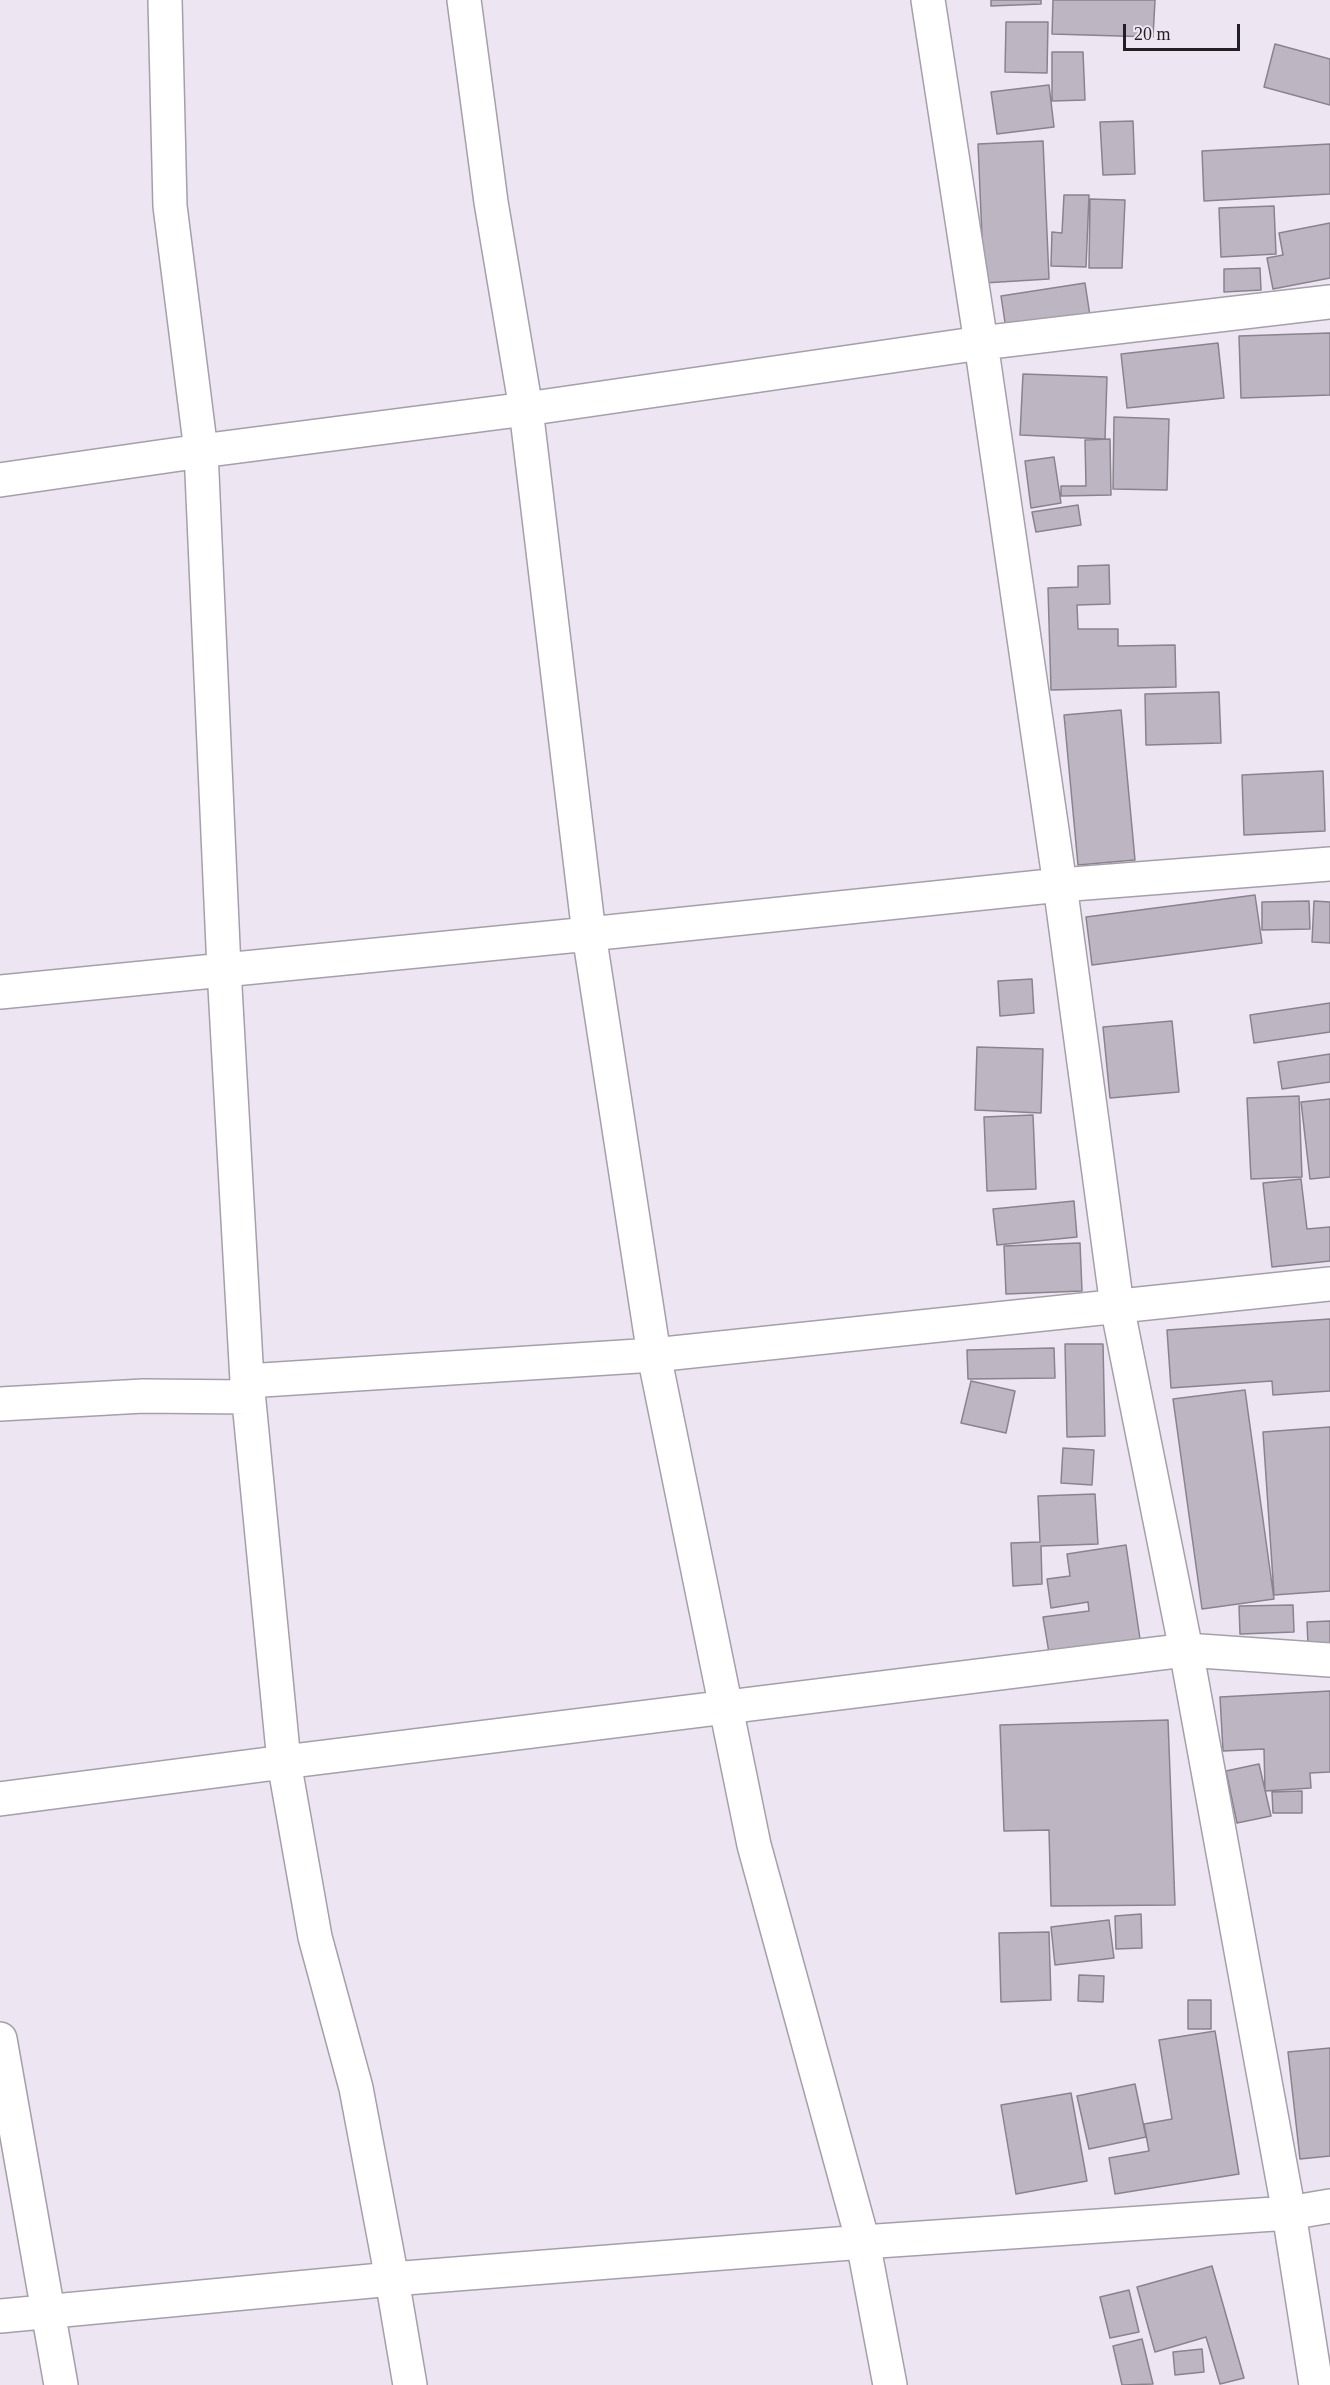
<!DOCTYPE html>
<html>
<head>
<meta charset="utf-8">
<style>
	body { margin:0 }
	#map { position:relative; width:1330px; height:2385px; overflow:hidden; background:#ede6f2; font-family:"Times New Roman",serif }
	canvas { display:block }
	.scale { position:absolute; left:1123px; top:24px; width:117px; height:27px; box-sizing:border-box; border:3px solid #211f23; border-top:0; padding-left:8px; font-size:18px; line-height:21px; white-space:nowrap; color:#211f23; -webkit-text-stroke:4px #ede6f2; paint-order:stroke }
</style>
</head>
<body>
<div id="map">
<canvas width="1330" height="2385"></canvas>
<div class="scale">20 m</div>
</div>
<script>
const g = document.querySelector('canvas').getContext('2d');
g.lineJoin = 'round';
function fill(path, color) {
  g.fillStyle = color;
  g.fill(path, 'evenodd');
}
function strokePath(path, color, width, dash) {
  g.strokeStyle = color;
  g.lineWidth = width;
  g.lineCap = dash ? 'butt' : 'round';
  g.setLineDash(dash || []);
  g.stroke(path);
}
const building = new Path2D(`
	M991 0H1041V4L991 6Z
	M1053 0H1155L1153 37 1052 34Z
	M1006 22H1048L1047 73 1005 72Z
	M1275 44 1330 59V105L1264 87Z
	M1052 52H1083L1085 100 1052 101Z
	M1049 85 1054 127 997 134 991 92Z
	M1133 121 1135 174 1103 175 1100 122Z
	M1043 141 1049 279 984 283 978 144Z
	M1330 144V194L1204 201 1202 151Z
	M1064 195H1089L1086 267 1051 266 1052 232 1062 233Z
	M1090 199 1125 200 1122 268H1089Z
	M1274 206 1276 254 1221 257 1219 208Z
	M1330 223V278L1273 289 1267 258 1283 255 1279 233Z
	M1260 268 1261 290 1224 292V269Z
	M1085 283 1090 316 1006 329 1001 296Z
	M1330 333V395L1241 398 1239 336Z
	M1218 343 1224 398 1127 408 1121 354Z
	M1023 374 1107 377 1105 439 1020 435Z
	M1114 417 1169 419 1167 490 1113 489Z
	M1110 439 1111 495 1061 496V486H1086L1085 440Z
	M1054 457 1061 503 1031 508 1025 461Z
	M1078 505 1081 525 1036 532 1032 512Z
	M1109 565 1110 604 1077 605 1078 629H1118V646L1175 645 1176 687 1051 690 1048 588 1078 587V566Z
	M1219 692 1221 743 1146 745 1145 694Z
	M1121 710 1135 860 1078 865 1064 715Z
	M1323 771 1325 831 1244 835 1242 775Z
	M1255 895 1262 943 1092 965 1086 917Z
	M1309 901 1310 929 1262 930V902Z
	M1314 901 1330 902V943L1312 942Z
	M1032 979 1034 1013 1000 1016 998 981Z
	M1330 1003V1032L1254 1043 1250 1015Z
	M1172 1021 1179 1092 1110 1098 1103 1027Z
	M977 1047 1043 1049 1041 1113 975 1110Z
	M1330 1054V1082L1282 1089 1278 1062Z
	M1299 1096 1302 1177 1251 1179 1247 1098Z
	M1330 1099V1177L1310 1179 1301 1102Z
	M1033 1115 1036 1189 987 1191 984 1117Z
	M1301 1179 1307 1229 1330 1227V1261L1272 1267 1263 1183Z
	M1074 1201 1077 1237 997 1245 993 1209Z
	M1080 1243 1082 1291 1006 1294 1004 1246Z
	M1330 1319V1391L1273 1395 1272 1381 1171 1388 1167 1330Z
	M1065 1344H1103L1105 1436 1067 1437Z
	M1054 1348 1055 1378 968 1379 967 1350Z
	M971 1381 1015 1391 1006 1433 961 1423Z
	M1245 1390 1274 1599 1202 1609 1173 1399Z
	M1330 1427V1591L1274 1595 1263 1432Z
	M1063 1448 1094 1450 1092 1485 1061 1483Z
	M1095 1494 1098 1544 1041 1546 1042 1584 1013 1586 1011 1543 1040 1542 1038 1496Z
	M1126 1545 1140 1639 1049 1653 1043 1617 1089 1611 1088 1602 1051 1608 1047 1579 1070 1576 1067 1554Z
	M1293 1605 1294 1632 1240 1634 1239 1606Z
	M1330 1621V1667L1309 1668 1307 1622Z
	M1330 1691V1772L1310 1773 1311 1788 1265 1791 1264 1749 1223 1751 1220 1697Z
	M1168 1720 1175 1905 1051 1906 1049 1830 1004 1831 1000 1725Z
	M1259 1764 1271 1816 1237 1823 1226 1771Z
	M1302 1791V1813H1273L1272 1792Z
	M1141 1914 1142 1948 1116 1949 1115 1916Z
	M1109 1920 1114 1958 1055 1965 1051 1927Z
	M1049 1932 1051 2000 1001 2002 999 1933Z
	M1079 1975 1104 1976 1103 2002 1078 2001Z
	M1188 2000H1211V2029H1188Z
	M1215 2031 1239 2174 1115 2194 1109 2158 1149 2151 1144 2124 1172 2119 1159 2040Z
	M1330 2048V2156L1300 2159 1288 2052Z
	M1135 2084 1146 2137 1089 2149 1077 2096Z
	M1071 2093 1087 2181 1016 2194 1001 2105Z
	M1212 2266 1244 2378 1220 2384 1206 2337 1155 2352 1137 2287Z
	M1129 2290 1139 2332 1110 2338 1100 2297Z
	M1142 2339 1153 2384 1122 2385 1113 2346Z
	M1202 2349 1204 2372 1175 2375 1173 2352Z`);
fill(building, '#bdb6c2');
strokePath(building, '#89838e', 1.5);
const minor = new Path2D(`
	M165 0 170 206 201 451 224 969 247 1381 284 1762 315 1937 356 2088 392 2279 410 2385
	M464 0 491 202 526 409 589 934 654 1355 754 1845 863 2242 890 2385
	M928 0 981 343 1060 885 1117 1306 1186 1650 1289 2213 1316 2385
	M0 480 201 451 526 409 981 343 1330 302
	M0 992 589 934 1060 885 1330 864
	M247 1381 654 1355 1330 1284
	M0 1404 143 1396 248 1397
	M0 1799 284 1762 1186 1650 1330 1660
	M0 2039 61 2385
	M0 2316 392 2279 863 2242 1289 2213 1330 2206`);
strokePath(minor, '#a69fab', 36);
strokePath(minor, '#fff', 33);
</script>
</body>
</html>
